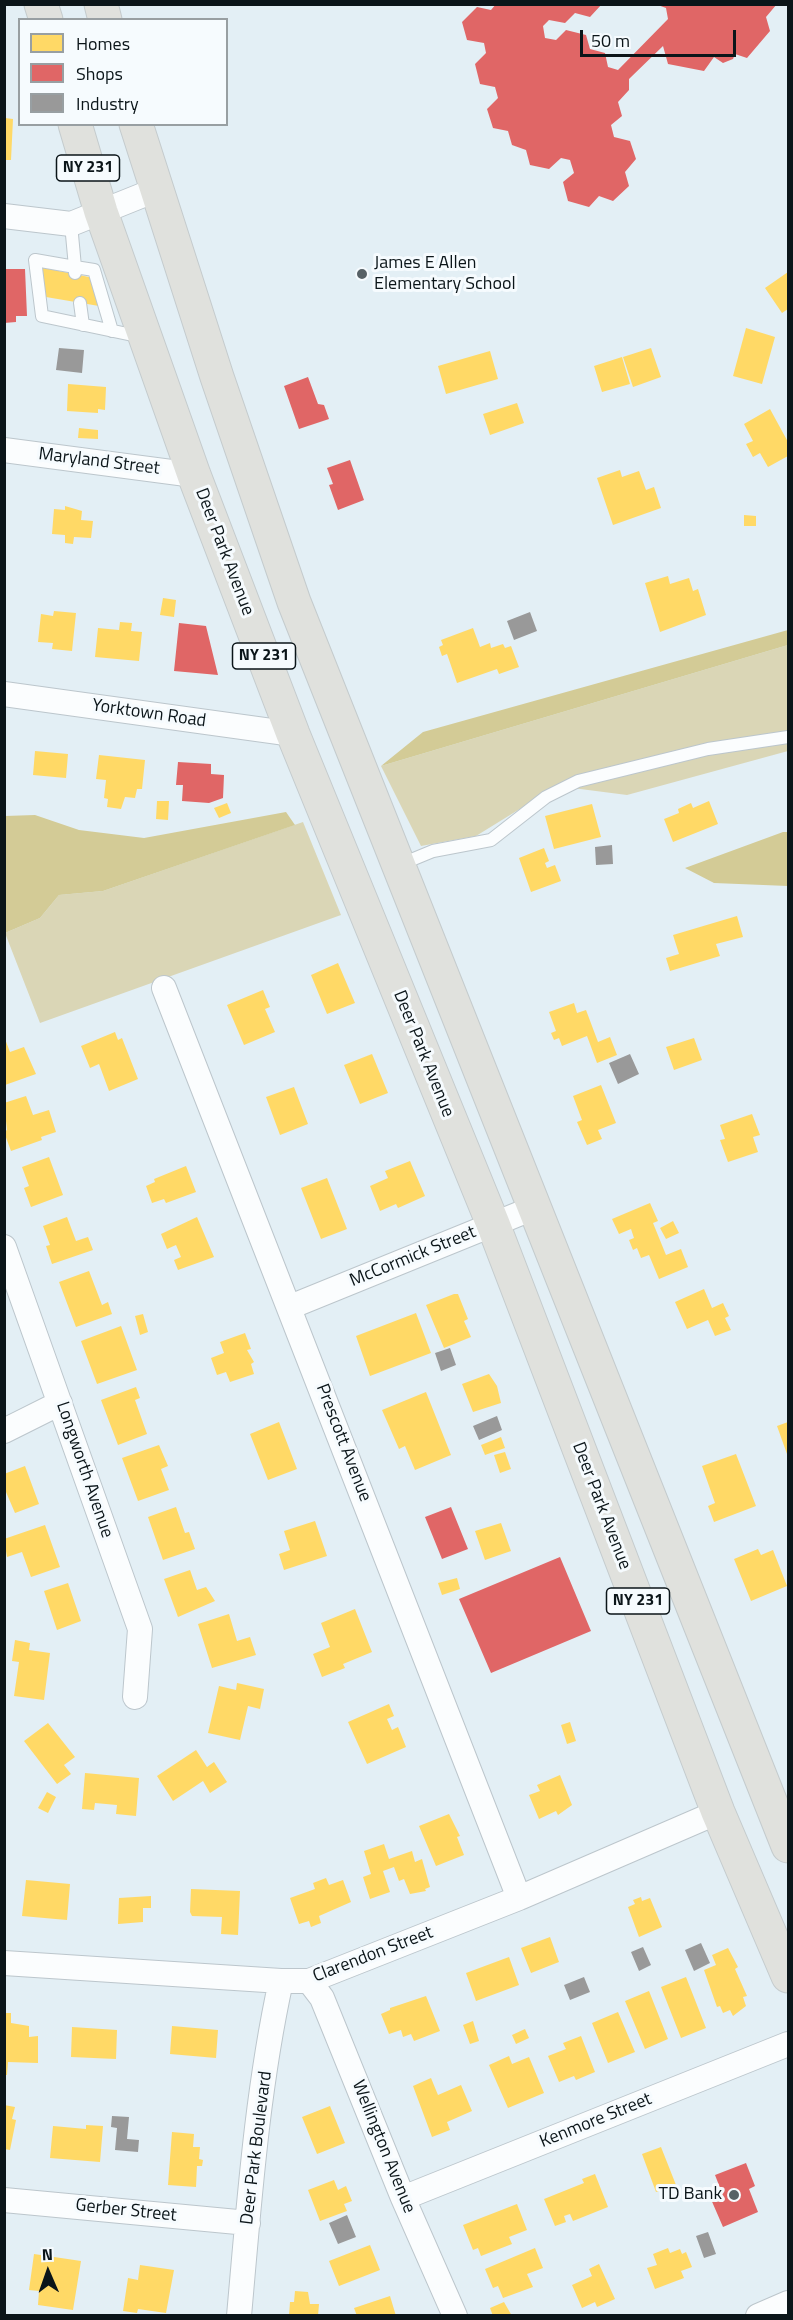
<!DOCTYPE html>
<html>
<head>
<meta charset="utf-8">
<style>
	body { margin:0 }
	#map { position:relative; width:793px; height:2320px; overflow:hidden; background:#e3eff5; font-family:"Titillium Web",sans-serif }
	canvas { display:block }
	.frame { position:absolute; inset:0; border:6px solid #0b1519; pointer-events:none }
	.legend { position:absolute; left:18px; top:18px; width:210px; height:108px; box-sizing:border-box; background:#f6fbfe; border:2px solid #989fa2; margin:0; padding:8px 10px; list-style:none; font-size:18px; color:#0b1519 }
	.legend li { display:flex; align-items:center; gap:12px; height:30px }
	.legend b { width:30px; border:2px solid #989fa2 }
	.north { position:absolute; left:18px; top:2242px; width:60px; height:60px; -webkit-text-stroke:4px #f6fbfe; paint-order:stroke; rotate:358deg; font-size:16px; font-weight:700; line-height:24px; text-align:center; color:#0b1519 }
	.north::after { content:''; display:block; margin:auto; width:21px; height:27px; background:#0b1519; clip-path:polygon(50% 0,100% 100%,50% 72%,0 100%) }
	.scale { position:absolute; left:580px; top:30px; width:156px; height:27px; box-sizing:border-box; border:3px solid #0b1519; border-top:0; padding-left:8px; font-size:18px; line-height:21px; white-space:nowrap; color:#0b1519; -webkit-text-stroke:4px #f6fbfe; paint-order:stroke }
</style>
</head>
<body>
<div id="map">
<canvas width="793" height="2320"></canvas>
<div class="frame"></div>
<ul class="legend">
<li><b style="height:16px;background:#ffd966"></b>Homes</li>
<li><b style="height:16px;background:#e06666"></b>Shops</li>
<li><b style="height:16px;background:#999"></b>Industry</li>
</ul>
<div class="north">N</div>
<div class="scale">50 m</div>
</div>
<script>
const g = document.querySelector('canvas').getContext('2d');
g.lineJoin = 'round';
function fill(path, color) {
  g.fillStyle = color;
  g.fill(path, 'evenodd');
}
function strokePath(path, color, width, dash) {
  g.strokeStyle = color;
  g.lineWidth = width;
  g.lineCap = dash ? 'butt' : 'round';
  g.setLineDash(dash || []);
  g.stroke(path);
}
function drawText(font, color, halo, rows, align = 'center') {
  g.font = font + ' "Titillium Web",sans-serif';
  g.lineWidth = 6;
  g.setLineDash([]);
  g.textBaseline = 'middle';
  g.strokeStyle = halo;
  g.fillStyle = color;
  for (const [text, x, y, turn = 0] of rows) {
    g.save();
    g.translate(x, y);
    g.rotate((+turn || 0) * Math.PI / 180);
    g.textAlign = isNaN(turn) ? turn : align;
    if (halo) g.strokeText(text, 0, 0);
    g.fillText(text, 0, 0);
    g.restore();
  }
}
fill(new Path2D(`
	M788 645V751L627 795 557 786 476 836 421 846 381 766Z
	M303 822 341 915 40 1023 5 933 40 918 59 895 103 891Z`), '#dad6b6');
fill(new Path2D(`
	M788 630V645L381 766 423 732Z
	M286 812 295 825 103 891 59 895 40 918 5 933V816L35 815 79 830 144 838Z
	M783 832H788V886L714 883 685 868Z`), '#d3cb96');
fill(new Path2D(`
	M5 118 13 119 11 160H5Z
	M39 267 94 278 99 306 46 297Z
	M788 272V309L782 313 765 288Z
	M746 328 775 337 762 384 733 376Z
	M651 348 661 377 633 387 623 357Z
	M490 351 498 379 446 394 438 366Z
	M622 357 630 384 602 392 594 366Z
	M68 384 106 387 105 410 98 409V413L67 411Z
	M517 403 524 423 490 435 483 414Z
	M770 409 788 442V456L768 467 760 453 753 457 746 444 753 441 744 424Z
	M79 428 98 430V439L78 438Z
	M620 470 622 477 639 471 646 490 654 487 661 508 613 525 597 478Z
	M65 506 82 511 81 520 93 521 91 538 74 537 73 544 65 543V535L52 534 54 509 65 510Z
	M744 515 756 516V526H744Z
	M668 576 670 584 689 578 693 591 698 589 706 615 660 632 645 583Z
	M163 598 176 600 174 617 160 615Z
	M54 611 76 613 72 651 52 649 53 643 38 642 41 614 53 616Z
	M120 622 132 623 131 631 142 632 139 661 95 657 98 628 119 630Z
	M473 628 480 647 490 643 491 648 503 644 505 648 511 646 519 667 499 674 497 669 457 683 447 654 442 656 439 647 443 645 441 640Z
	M35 751 68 754 66 778 33 775Z
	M99 755 145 760 142 789H137L135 798 125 797 121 809 107 807 108 799 104 798 106 780 96 779Z
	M157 801H169L168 820 156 819Z
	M709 801 718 824 673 842 664 819 679 813 678 809 691 803 693 808Z
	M227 803 231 813 219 818 214 808Z
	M592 804 601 837 554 849 545 816Z
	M544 848 549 861 545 863 547 868 555 865 561 881 531 892 519 858Z
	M737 916 743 937 716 944 720 956 670 971 666 958 679 954 673 935Z
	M338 963 355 1003 327 1014 311 975Z
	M263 990 270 1007 265 1009 275 1032 244 1045 227 1005Z
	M574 1003 577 1013 586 1010 598 1042 610 1037 617 1055 597 1063 587 1036 562 1046 559 1038 554 1040 551 1033 556 1031 549 1012Z
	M115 1032 118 1040 122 1038 138 1079 109 1091 99 1064 90 1068 81 1046Z
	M694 1038 702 1060 674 1070 666 1047Z
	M5 1039 10 1052 24 1047 36 1074 5 1085Z
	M372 1054 388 1093 360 1104 344 1065Z
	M601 1085 616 1123 598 1130 602 1139 587 1145 577 1122 582 1120 573 1096Z
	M294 1087 308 1124 280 1135 266 1097Z
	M26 1096 33 1115 49 1110 56 1132 41 1137 42 1140 11 1151 4 1132 7 1130 4 1103Z
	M752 1114 760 1135 753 1137 758 1152 728 1162 720 1140 725 1139 720 1125Z
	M49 1157 63 1195 31 1207 24 1188 29 1186 22 1167Z
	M410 1161 425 1196 398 1208 396 1204 380 1211 370 1186 388 1178 385 1171Z
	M186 1166 196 1192 166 1203 164 1199 152 1203 146 1186 155 1182 154 1179Z
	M327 1178 347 1229 321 1239 301 1188Z
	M650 1203 658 1221 653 1223 666 1255 681 1249 688 1267 659 1279 649 1255 641 1258 637 1248 633 1250 629 1240 634 1238 631 1229 619 1234 612 1219Z
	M67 1217 76 1241 88 1237 93 1250 52 1264 46 1246 50 1245 43 1226Z
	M197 1217 214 1257 178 1270 174 1260 181 1257 176 1245 167 1249 161 1234Z
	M673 1221 679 1233 666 1239 660 1228Z
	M89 1271 102 1305 108 1302 112 1314 76 1327 59 1282Z
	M704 1289 712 1308 723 1303 729 1316 725 1318 731 1330 715 1336 708 1320 687 1329 675 1302Z
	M454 1294H458L468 1319 464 1321 471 1337 444 1348 426 1305Z
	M416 1313 431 1353 370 1376 356 1336Z
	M143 1314 148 1332 140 1335 135 1316Z
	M121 1326 137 1370 97 1384 81 1341Z
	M245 1333 251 1349 247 1350 254 1362 251 1364 254 1374 230 1382 226 1372 217 1375 211 1358 224 1353 220 1342Z
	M489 1374 497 1386 501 1403 473 1412 462 1384Z
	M136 1387 140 1398 135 1400 147 1434 118 1445 101 1400Z
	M426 1392 451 1455 415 1470 405 1446 399 1449 382 1410Z
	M279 1422 297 1469 268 1480 250 1434Z
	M788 1422V1454H787L777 1426Z
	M501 1437 505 1448 485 1455 481 1445Z
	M159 1445 168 1466 161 1469 169 1490 138 1501 122 1458Z
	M505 1452 511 1469 500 1473 494 1455Z
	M736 1454 756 1506 714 1522 708 1506 715 1503 702 1466Z
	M25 1466 39 1504 15 1513 6 1492H4V1474Z
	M176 1507 185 1533 189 1532 195 1549 163 1560 148 1517Z
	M315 1521 327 1556 284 1570 279 1554 290 1550 284 1531Z
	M501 1523 511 1551 485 1560 475 1531Z
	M45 1525 60 1567 31 1577 22 1552 7 1557 4 1539Z
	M758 1549 761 1555 773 1550 787 1586 751 1601 734 1559Z
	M190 1570 197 1590 206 1587 215 1601 178 1617 164 1579Z
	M457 1578 460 1589 442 1595 438 1583Z
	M68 1583 81 1621 57 1630 44 1591Z
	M355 1609 372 1652 343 1664 345 1668 322 1677 313 1654 330 1647 321 1623Z
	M229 1614 237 1641 250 1637 256 1655 212 1668 198 1624Z
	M15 1640 30 1643 29 1650 50 1653 44 1700 14 1696 19 1662 12 1661Z
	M237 1683 264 1689 260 1709 248 1706 240 1740 208 1733 219 1686 236 1690Z
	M389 1704 394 1716 387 1719 392 1730 398 1727 406 1747 367 1764 348 1722Z
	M570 1722 576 1741 567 1744 561 1725Z
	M48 1723 75 1757 64 1765 71 1774 57 1784 24 1741Z
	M196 1750 207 1767 214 1762 227 1782 210 1793 203 1781 173 1801 157 1776Z
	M85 1773 139 1778 136 1816 116 1814 117 1805 95 1803 94 1810 82 1809Z
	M560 1775 572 1805 558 1815 556 1811 539 1819 529 1795 540 1791 537 1785Z
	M47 1792 56 1797 48 1813 38 1808Z
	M449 1814 460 1836 457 1837 464 1855 436 1866 419 1826Z
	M384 1844 389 1859 412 1851 415 1862 422 1859 430 1887 425 1889 426 1891 410 1894 404 1879 399 1881 394 1867 383 1871 390 1892 370 1899 363 1877 371 1874 364 1851Z
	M326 1878 329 1885 343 1880 351 1902 319 1916 321 1923 311 1927 309 1921 299 1924 290 1898 315 1889 313 1883Z
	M26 1880 70 1884 67 1920 22 1916Z
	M191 1889 240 1891 238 1935 221 1934 222 1917 192 1916 190 1912Z
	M151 1896V1908H143V1922L118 1924 119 1898Z
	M641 1897 642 1901 650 1898 662 1927 639 1937 628 1907 635 1904 633 1900Z
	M550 1937 559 1962 531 1973 521 1948Z
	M728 1948 738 1967 735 1969 747 1996 743 1997 746 2006 733 2016 730 2010 723 2013 720 2006 717 2007 704 1970 716 1965 712 1955Z
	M509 1957 519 1985 476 2001 466 1973Z
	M686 1977 706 2028 681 2038 661 1987Z
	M649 1991 668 2039 645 2049 625 2001Z
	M426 1996 440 2031 414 2041 411 2034 403 2037 401 2030 389 2034 381 2014 390 2010V2008Z
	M618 2012 635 2052 608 2063 592 2023Z
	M4 2013H11V2023L29 2026V2037L38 2036V2063L8 2062 7 2075H4Z
	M473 2021 479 2041 470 2044 463 2025Z
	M172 2026 218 2030 216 2058 170 2054Z
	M72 2027 117 2030 116 2059 71 2057Z
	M525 2029 529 2038 516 2044 512 2035Z
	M581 2036 595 2072 576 2080 574 2076 559 2082 548 2056 566 2049 563 2043Z
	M509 2056 512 2064 529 2057 544 2093 508 2108 489 2065Z
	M431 2078 438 2095 461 2085 472 2111 447 2122 450 2130 432 2137 413 2086Z
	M4 2105 15 2107 12 2119 16 2120 10 2150 4 2149Z
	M330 2106 345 2143 317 2154 302 2117Z
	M86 2125 103 2126 100 2162 50 2158 53 2126 86 2129Z
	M172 2132 194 2134 193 2147H200L199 2159 203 2160 202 2166H197L196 2187 168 2185Z
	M661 2147 676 2185 656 2192 642 2154Z
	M595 2174 608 2207 573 2221 570 2214 564 2216 566 2222 555 2226 544 2199 584 2183 582 2179Z
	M334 2180 338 2190 346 2186 352 2201 344 2204 347 2211 320 2221 308 2190Z
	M517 2204 527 2230 509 2237 512 2244 481 2256 478 2248 473 2250 463 2225Z
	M370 2245 380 2270 339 2286 329 2261Z
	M535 2248 543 2268 527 2274 533 2287 503 2298 498 2286 493 2288 485 2269Z
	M668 2248 670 2253 680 2249 682 2254 686 2252 692 2267 681 2271 684 2278 655 2289 647 2268 657 2265 653 2254Z
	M34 2254 81 2261 73 2310 38 2305 39 2291 29 2290Z
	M599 2264 615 2299 597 2307 595 2302 582 2308 572 2285 592 2276 589 2269Z
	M140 2265 174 2270 166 2313 138 2309 137 2313 123 2311 128 2278 138 2280Z
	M295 2291 308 2292 310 2304H319L318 2316H289L290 2302H294Z
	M390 2296 396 2316H357L354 2308Z
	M504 2302 512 2316H493L490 2308Z`), '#ffd966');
fill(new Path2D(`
	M496 4H602L590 17 575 13 565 23 549 20 543 26 545 38 556 40 566 30 586 35 590 49 605 53 608 67 618 70 668 19 666 8 655 4H777L766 17 770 31 747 58 735 54 733 59 723 63 714 57 704 71 668 64 663 46 629 79V90L618 102 622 116 611 125 614 137 630 141 636 159 625 172 629 186 613 201 599 196 589 207 568 201 563 182 574 173 570 160 561 158 549 169 530 165 526 150 512 145 508 131 493 128 487 109 498 98 495 87 480 84 475 64 486 53 484 43 467 40 462 22 477 7 491 10Z
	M4 269H25L27 316H16V322L4 323Z
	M308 377 318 404 324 405 329 419 299 429 284 386Z
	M350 460 364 500 338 510 329 485 333 484 327 468Z
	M179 623 206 626 218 675 174 671Z
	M178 762 211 764V774L224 775 223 798 209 803 182 801 183 785H176Z
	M451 1507 468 1549 442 1559 425 1517Z
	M560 1557 591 1631 491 1673 459 1599Z
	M746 2163 755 2186 749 2189 758 2212 723 2227 710 2197 722 2193 715 2175Z`), '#e06666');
fill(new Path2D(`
	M59 348 84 350 82 373 56 370Z
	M530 612 537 631 514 640 507 621Z
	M612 845 613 864 596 865 595 847Z
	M630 1054 639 1074 618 1084 609 1063Z
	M450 1348 456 1365 441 1371 435 1353Z
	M497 1416 502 1430 479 1440 473 1426Z
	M701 1943 710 1963 694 1971 685 1950Z
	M643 1947 651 1965 639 1971 631 1952Z
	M584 1977 590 1992 570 2000 564 1985Z
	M112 2116 129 2117 127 2139 139 2140 138 2152 115 2150 117 2128 111 2127Z
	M347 2215 356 2237 338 2244 329 2223Z
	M708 2232 716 2254 704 2258 696 2236Z`), '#999');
const lane = new Path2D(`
	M71 224 75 267 35 260 42 316 142 337
	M75 273V267L94 270 112 331
	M80 303 83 325
	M399 865 433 851 491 840 546 797 578 781 708 749 788 737`);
const street = new Path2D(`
	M4 216 71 224 158 189
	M4 450 194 475
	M4 694 293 734
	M164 988 519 1898
	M4 1247 140 1629 135 1697
	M290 1307 536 1207
	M4 1431 60 1403
	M4 1963 281 1981H309L519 1898 718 1812
	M309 1981 322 1998 403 2198 455 2316
	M403 2198 788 2044
	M4 2200 248 2223
	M239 2316C249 2204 257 2090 281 1981
	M758 2316 788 2303`);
const primary = new Path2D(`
	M41 4 46 20
	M101 4 105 20
	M75 124 101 212 194 475 293 734 493 1224 718 1812 788 1976
	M136 124 217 377 294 602 788 1846`);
strokePath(lane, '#bcc6cc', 14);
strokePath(street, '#bcc6cc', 26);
strokePath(primary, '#c4cbcd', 35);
strokePath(lane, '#fbfdfe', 12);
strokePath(street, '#fbfdfe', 24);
strokePath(primary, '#e0e1dd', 33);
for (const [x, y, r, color] of [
	[362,274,6,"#576166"],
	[734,2195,6,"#576166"]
]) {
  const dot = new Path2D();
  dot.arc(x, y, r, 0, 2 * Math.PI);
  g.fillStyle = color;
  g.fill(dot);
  strokePath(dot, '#f6fbfe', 2);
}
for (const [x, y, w] of [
	[88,168,63],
	[264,656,63],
	[638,1601,63]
]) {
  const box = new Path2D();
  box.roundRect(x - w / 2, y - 13, w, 26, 4.5);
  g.fillStyle = '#f6fbfe';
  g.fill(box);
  strokePath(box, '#0b1519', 1.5);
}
drawText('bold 16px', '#0b1519', null, [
	["NY 231",88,168],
	["NY 231",264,656],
	["NY 231",638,1601]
]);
drawText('18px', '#0b1519', '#f6fbfe', [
	["James E Allen",374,264],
	["Elementary School",374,285],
	["TD Bank",722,2195,"right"]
], 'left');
drawText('18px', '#0b1519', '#f6fbfe', [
	["Maryland Street",99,462,7],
	["Deer Park Avenue",224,552,69],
	["Yorktown Road",149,714,8],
	["Deer Park Avenue",423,1054,68],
	["McCormick Street",413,1257,-22],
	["Prescott Avenue",343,1443,69],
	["Longworth Avenue",84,1470,71],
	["Deer Park Avenue",601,1506,69],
	["Clarendon Street",373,1955,-21],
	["Kenmore Street",596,2121,-22],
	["Wellington Avenue",383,2147,68],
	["Deer Park Boulevard",257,2148,-83],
	["Gerber Street",126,2211,6]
]);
</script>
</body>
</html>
